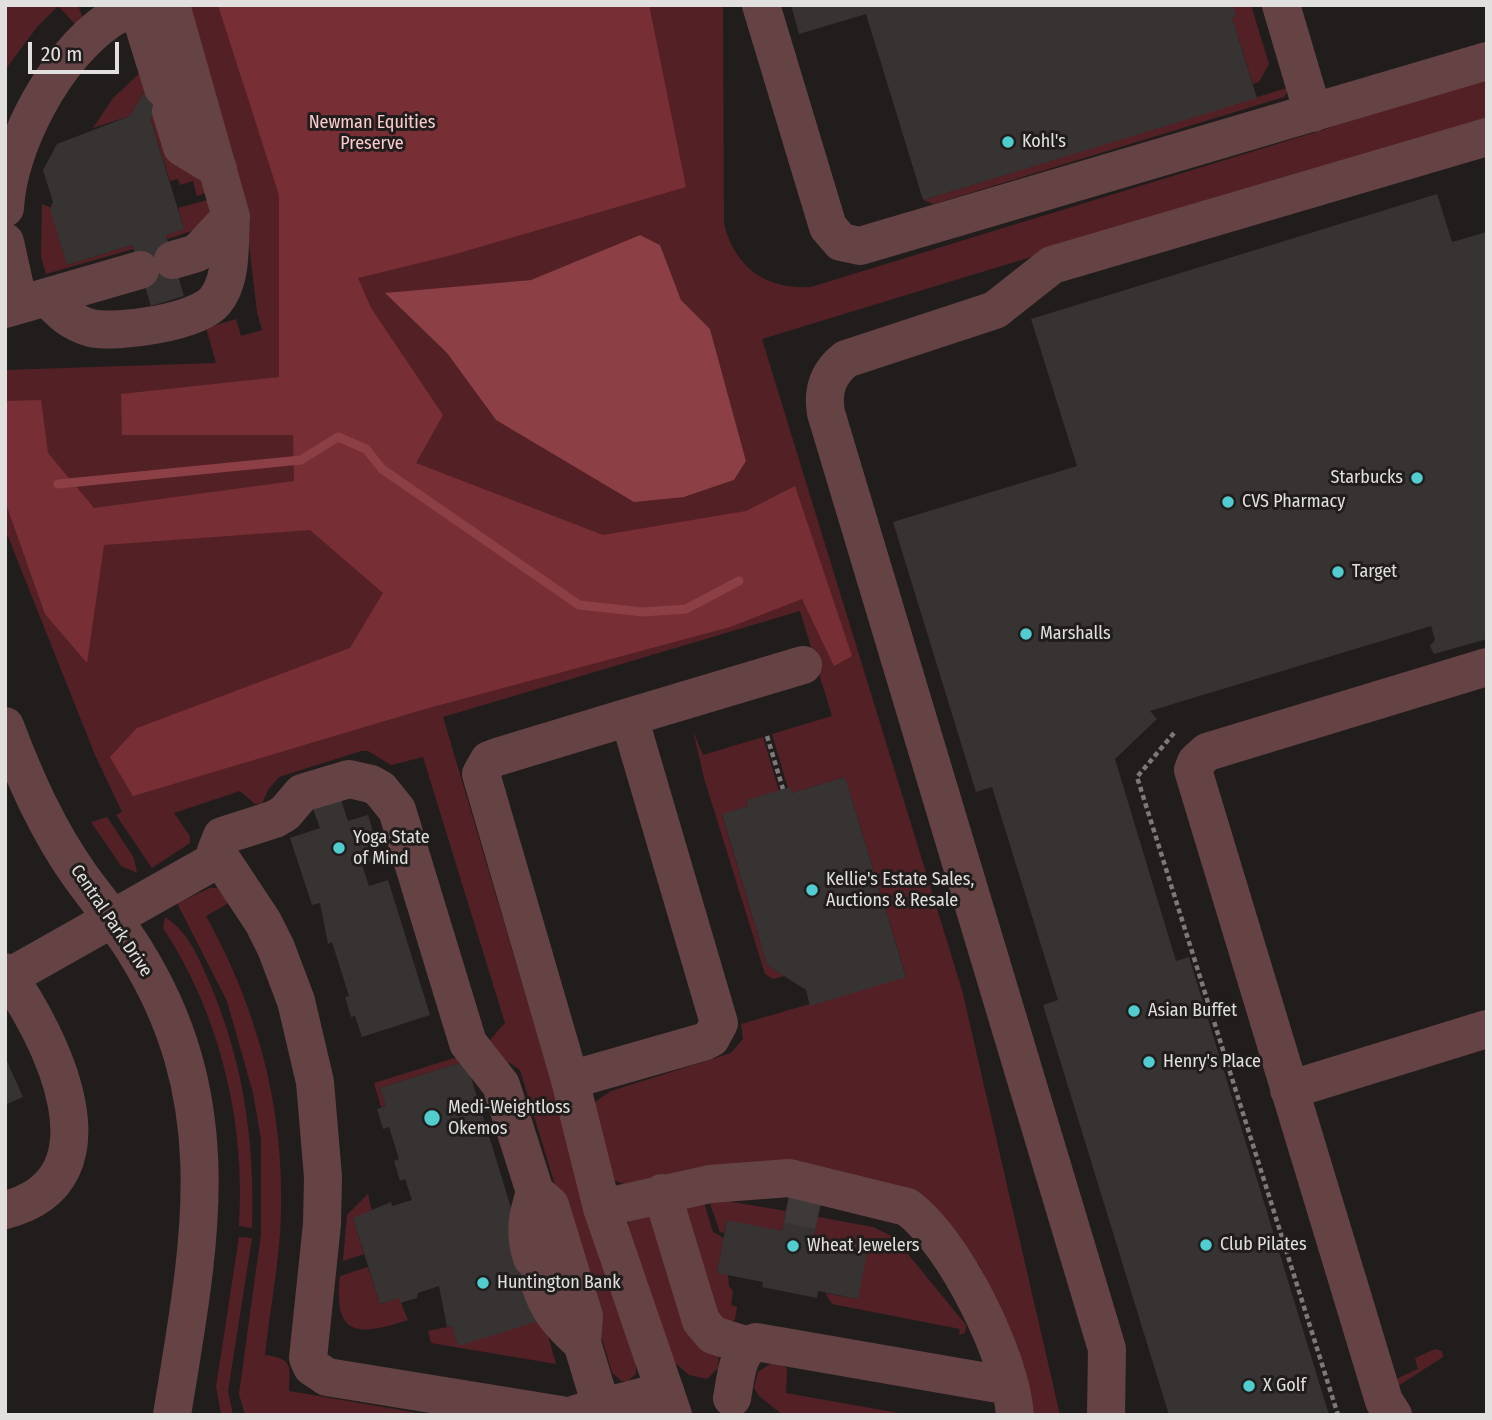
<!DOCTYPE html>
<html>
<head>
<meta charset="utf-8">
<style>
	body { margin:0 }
	#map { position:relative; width:1492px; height:1420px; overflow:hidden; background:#221d1d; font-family:"Fira Sans Condensed",sans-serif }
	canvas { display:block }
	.frame { position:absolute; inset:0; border:7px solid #e2dfdf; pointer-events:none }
	.scale { position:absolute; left:28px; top:42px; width:91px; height:32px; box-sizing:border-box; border:4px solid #e2dfdf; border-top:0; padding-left:9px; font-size:21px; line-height:24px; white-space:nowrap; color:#e2dfdf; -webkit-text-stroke:5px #221d1d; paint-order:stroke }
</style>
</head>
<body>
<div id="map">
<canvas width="1492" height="1420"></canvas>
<div class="frame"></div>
<div class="scale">20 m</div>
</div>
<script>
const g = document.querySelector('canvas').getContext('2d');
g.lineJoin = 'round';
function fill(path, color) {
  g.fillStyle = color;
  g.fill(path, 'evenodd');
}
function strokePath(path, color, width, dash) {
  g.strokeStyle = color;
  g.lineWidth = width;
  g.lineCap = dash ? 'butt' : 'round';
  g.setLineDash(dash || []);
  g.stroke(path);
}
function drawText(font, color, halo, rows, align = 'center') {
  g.font = font + ' "Fira Sans Condensed",sans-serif';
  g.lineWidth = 6;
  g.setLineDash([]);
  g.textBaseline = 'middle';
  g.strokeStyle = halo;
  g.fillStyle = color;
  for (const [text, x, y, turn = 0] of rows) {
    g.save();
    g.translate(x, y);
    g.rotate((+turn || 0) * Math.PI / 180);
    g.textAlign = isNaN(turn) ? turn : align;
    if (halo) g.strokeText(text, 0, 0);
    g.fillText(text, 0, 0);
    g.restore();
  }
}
fill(new Path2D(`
	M6 5H78L83 19 76 25 58 6 37 27 5 70Z
	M181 5H723L724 224C735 268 767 290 811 287L1326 129 1360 115 1487 76V118L762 339 962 990 1060 1415H1034L1031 1393 980 1266 928 1202 624 1184 613 1180 593 1119 595 1102 611 1091 731 1053 743 1039 741 1024 906 976 845 777 792 793 788 788 772 734 832 716 800 611 443 717 553 1088 600 1261 636 1363V1374L628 1381H621L612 1372 520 1070 510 1063 495 1059 488 1042 505 1023 423 757 391 765 368 751H361L279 777 268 790 262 804H255L240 791 174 813 190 836V843L152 868 116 815 122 812 95 755 5 529V370L216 363 206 328 236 319 241 336 262 330 257 312 245 210ZM640 235 660 245 681 300 710 329 746 461 734 480 684 497 496 420 447 353 386 294 532 280Z
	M1233 5H1251L1269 64 1259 82 1253 84 1232 18 1236 16Z
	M141 72 147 93 143 94 130 116 93 128 113 98Z
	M1290 87 1284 97 934 204 923 200Z
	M156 116 196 177 212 191 197 196 193 181 180 185 178 179 170 181 150 118Z
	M215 198C215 226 190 232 167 239L166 235 184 229 178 208Z
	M42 204 50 207 67 265 132 245 133 249 46 274 41 257Z
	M693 731 703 755 763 737 779 791 747 800 748 806 722 815 767 965 784 976 773 979 765 974 704 778Z
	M107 817 134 858 137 873 121 866 91 822Z
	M210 888H217L226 897 227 904 206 916C257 1008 284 1107 281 1212 280 1260 270 1308 265 1355 293 1359 290 1365 289 1391L430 1415H245L239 1394 261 1234V1139L253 1093 227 1001 177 903Z
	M165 917C187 931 197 954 207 977 243 1058 255 1140 252 1228L239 1226C246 1123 220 1014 163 928Z
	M464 1055 466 1061 380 1088 386 1106 381 1107 374 1083Z
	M368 1194 372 1212 353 1218 364 1254 343 1261 347 1215Z
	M708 1198 786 1211 782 1231 727 1221 724 1233 720 1232Z
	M703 1199 713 1232 724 1238 717 1272 728 1275 729 1286 733 1291 731 1305 737 1307 735 1320 722 1326 679 1209Z
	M648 1211 719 1351 718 1368 707 1379 689 1375 673 1361 627 1229 629 1221Z
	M818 1217 873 1227 894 1237 966 1325 965 1333 959 1335 960 1329 832 1304 825 1293 858 1299 814 1236Z
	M239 1237 252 1238 228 1391 233 1415 221 1413 216 1387Z
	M368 1267 380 1304 399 1298 408 1320C359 1336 333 1338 340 1276Z
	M543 1319 556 1364 431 1343 428 1331 452 1326 458 1345Z
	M1435 1349 1442 1351 1443 1357 1398 1386 1394 1380 1418 1369 1415 1358Z
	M773 1362 787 1368 786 1393 910 1415H783L759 1396 754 1388 758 1372Z`), '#532125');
fill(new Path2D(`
	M218 5H649L686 187 452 255 358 278 371 308 443 415 416 463 603 535 746 511 795 486 852 656 834 666 802 599 730 627 425 709 133 796 110 757 137 728 350 648 383 593 310 530 104 545 87 663 45 614 5 501V401L41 400 48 453 94 508 294 481 293 435H122L121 394 279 377V195Z`), '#782e35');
fill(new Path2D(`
	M640 235 660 245 681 300 710 329 746 461 734 480 684 497 634 502 496 420 447 353 385 293 531 280Z`), '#8c3f45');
strokePath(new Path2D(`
	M58 484 301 460 338 437 366 449 382 469 579 605 643 612 686 609 739 581`), '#8c3f45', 9);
fill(new Path2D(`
	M791 5H1233L1236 16 1232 18 1257 98 923 200 866 14 799 34Z
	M178 84 185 107 150 118 184 229 166 235 184 296 151 306 132 245 67 265 50 209 53 202 43 170 57 144 130 116 143 94Z
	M1437 194 1452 242 1487 232V639L1434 654 1430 646 1435 640 1431 626 1150 711 1157 719 1115 759 1176 961 1189 957 1329 1415H1169L1043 1005 1058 1000 992 787 976 792 893 522 1077 466 1031 319Z
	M845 777 906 977 810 1006 806 990 767 965 722 814 748 806 747 800 790 787 792 793Z
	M341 800 348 821 368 815 381 858 362 865 369 886 388 880 430 1015 362 1037 355 1016 351 1017 345 997 349 996 332 942 328 944 320 903 312 905 290 838 320 828 313 809Z
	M5 1057 23 1097 5 1105Z
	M466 1061 545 1319 458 1346 452 1326 447 1327 439 1286 418 1293 417 1298 400 1303 399 1298 380 1304 353 1218 391 1202 392 1206 412 1200 405 1179 400 1181 394 1161 399 1159 389 1127 383 1129 377 1109 386 1106 380 1088Z
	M789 1193 822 1199 814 1236 868 1247 858 1299 818 1291 817 1298 762 1287 763 1282 717 1273 727 1220 782 1231Z`), '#383333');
strokePath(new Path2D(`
	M788 1204 819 1210`), '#3f3a3a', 38, [38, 19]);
strokePath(new Path2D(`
	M1174 733 1137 777 1338 1415
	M767 736 783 789`), '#7d7979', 4.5, [5, 3.5]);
strokePath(new Path2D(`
	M171 5 231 217 197 253 173 260
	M761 5 828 227 841 242 860 246 1487 61
	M1281 5 1313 113
	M138 7 163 88
	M171 111 182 147 218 169
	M5 208C8 145 56 56 109 20 118 14 132 9 143 5
	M5 242 19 305
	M48 298C60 312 72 323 91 328 117 334 198 322 215 301 233 279 229 244 231 217
	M5 309 140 270
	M5 726C25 779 48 831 81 877 99 902 119 925 135 951 231 1105 199 1247 172 1415
	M5 972C50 1034 124 1180 5 1210
	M9 977 218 859
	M570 1080 481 774 489 760 497 757 629 717
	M1289 1090 1487 1029
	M662 1193 701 1321 713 1335 748 1346
	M602 1208 710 1184 789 1178 907 1207C954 1241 1011 1357 1015 1415
	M532 1258C524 1233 527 1217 535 1192
	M539 1281C547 1309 560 1324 582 1343
	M732 1398C736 1378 736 1352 756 1342L1010 1386
	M576 1414 665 1391
	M561 1415 327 1377 312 1367 308 1358 322 1224 323 1177 315 1082 296 1001 276 948 263 922 216 851 222 836 275 819 285 813 302 793 349 779 371 784 380 789 397 810 468 1043 501 1085 535 1192 550 1205 584 1316 582 1343 602 1409
	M673 1415 602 1208 570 1080 703 1042 711 1038 719 1023 629 717 803 665
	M1106 1415 1107 1349 826 413C822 390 828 373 846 359L995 310 1052 265 1487 137
	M1393 1415 1384 1401 1193 770 1196 762 1207 752 1487 667`), '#654344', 38);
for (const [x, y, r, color] of [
	[1008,142,7,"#52cdcf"],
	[1417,478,7,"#52cdcf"],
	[1228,502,7,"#52cdcf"],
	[1338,572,7,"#52cdcf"],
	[1026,634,7,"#52cdcf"],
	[339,848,7,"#52cdcf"],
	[812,890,7,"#52cdcf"],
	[1134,1011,7,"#52cdcf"],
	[1149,1062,7,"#52cdcf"],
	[432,1118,9,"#52cdcf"],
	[1206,1245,7,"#52cdcf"],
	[793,1246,7,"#52cdcf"],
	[483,1283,7,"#52cdcf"],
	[1249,1386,7,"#52cdcf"]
]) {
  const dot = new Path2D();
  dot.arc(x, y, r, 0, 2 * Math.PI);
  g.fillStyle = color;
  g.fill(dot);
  strokePath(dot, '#221d1d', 2.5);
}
drawText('18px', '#fbcccd', '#221d1d', [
	["Newman Equities",372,123],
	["Preserve",372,144]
]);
drawText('18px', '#e2dfdf', '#221d1d', [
	["Kohl's",1022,142],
	["Starbucks",1403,478,"right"],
	["CVS Pharmacy",1242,502],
	["Target",1352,572],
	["Marshalls",1040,634],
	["Yoga State",353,838],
	["of Mind",353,859],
	["Kellie's Estate Sales,",826,880],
	["Auctions & Resale",826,901],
	["Asian Buffet",1148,1011],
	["Henry's Place",1163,1062],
	["Medi-Weightloss",448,1108],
	["Okemos",448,1129],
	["Club Pilates",1220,1245],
	["Wheat Jewelers",807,1246],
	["Huntington Bank",497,1283],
	["X Golf",1263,1386]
], 'left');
drawText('18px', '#e2dfdf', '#221d1d', [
	["Central Park Drive",111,921,56]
]);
</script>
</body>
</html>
